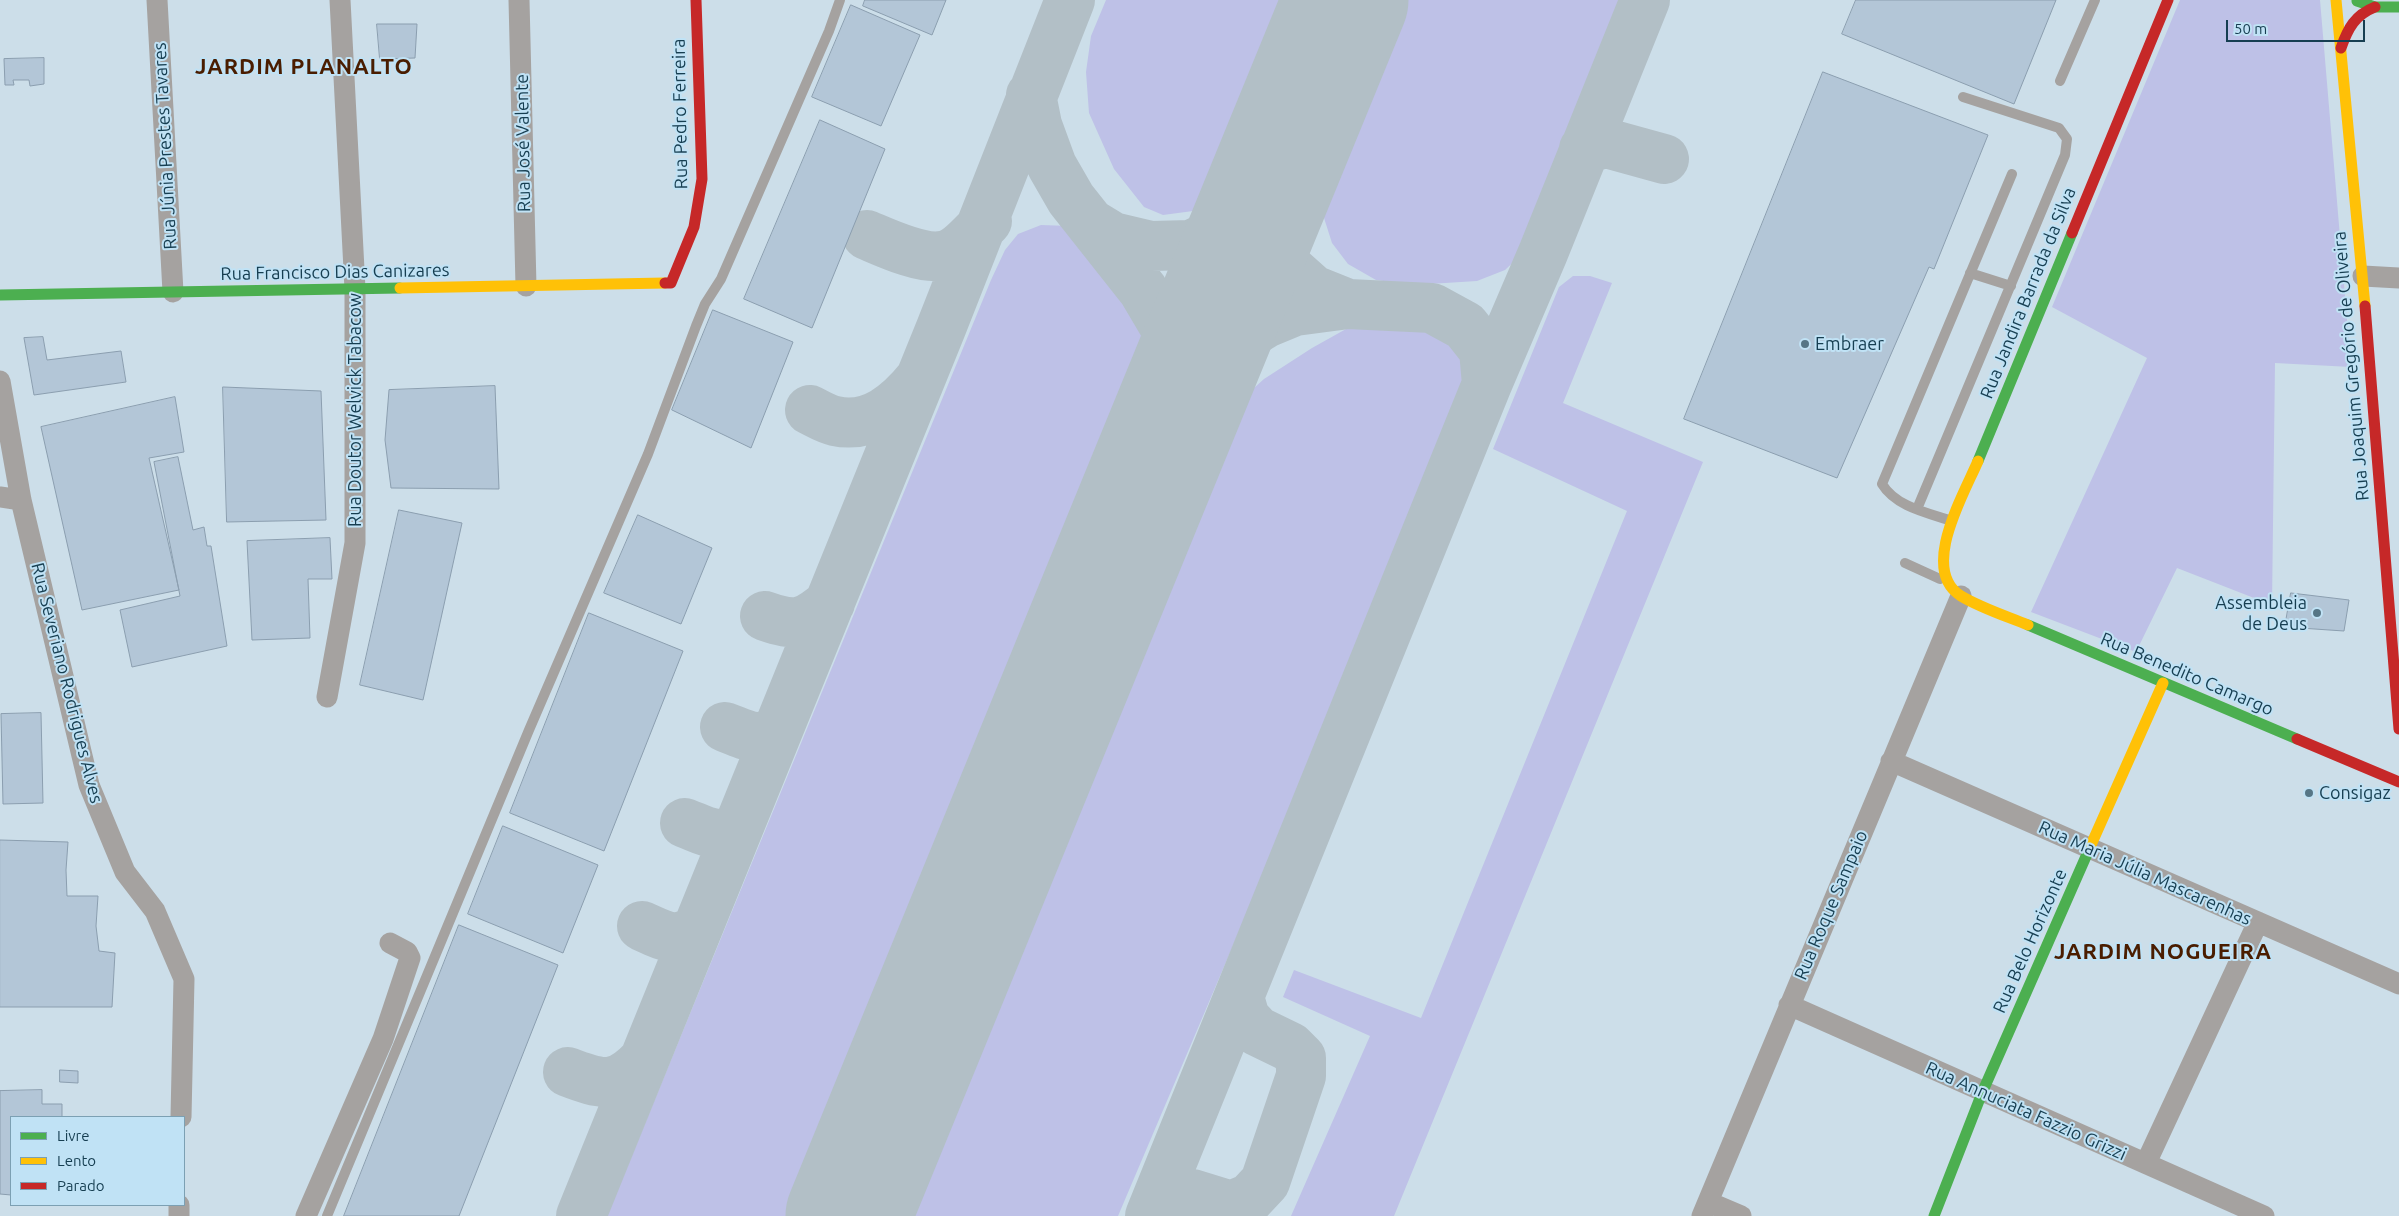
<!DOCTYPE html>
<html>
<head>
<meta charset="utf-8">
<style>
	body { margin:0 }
	#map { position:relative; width:2399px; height:1216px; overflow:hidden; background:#ccdee9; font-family:Ubuntu,sans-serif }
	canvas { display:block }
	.legend { position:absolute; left:10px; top:1116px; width:175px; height:90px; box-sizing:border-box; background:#c0e2f5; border:1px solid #7ca0b3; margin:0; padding:6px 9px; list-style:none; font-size:15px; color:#163e51 }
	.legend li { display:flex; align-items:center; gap:10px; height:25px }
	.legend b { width:25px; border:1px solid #7ca0b3 }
	.scale { position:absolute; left:2226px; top:20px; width:139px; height:22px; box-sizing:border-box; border:2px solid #163e51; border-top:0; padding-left:6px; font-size:15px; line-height:18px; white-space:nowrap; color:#163e51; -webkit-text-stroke:4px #c0e2f5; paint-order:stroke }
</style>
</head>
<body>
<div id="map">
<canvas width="2399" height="1216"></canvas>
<ul class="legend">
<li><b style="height:6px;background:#4caf50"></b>Livre</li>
<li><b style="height:6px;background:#ffc107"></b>Lento</li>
<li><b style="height:6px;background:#c62828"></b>Parado</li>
</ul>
<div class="scale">50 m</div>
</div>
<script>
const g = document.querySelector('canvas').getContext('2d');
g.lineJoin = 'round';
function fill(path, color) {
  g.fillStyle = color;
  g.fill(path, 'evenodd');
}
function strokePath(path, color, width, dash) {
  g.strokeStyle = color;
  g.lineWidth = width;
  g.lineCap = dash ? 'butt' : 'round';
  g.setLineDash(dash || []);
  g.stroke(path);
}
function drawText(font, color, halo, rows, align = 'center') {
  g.font = font + ' Ubuntu,sans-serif';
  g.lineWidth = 4;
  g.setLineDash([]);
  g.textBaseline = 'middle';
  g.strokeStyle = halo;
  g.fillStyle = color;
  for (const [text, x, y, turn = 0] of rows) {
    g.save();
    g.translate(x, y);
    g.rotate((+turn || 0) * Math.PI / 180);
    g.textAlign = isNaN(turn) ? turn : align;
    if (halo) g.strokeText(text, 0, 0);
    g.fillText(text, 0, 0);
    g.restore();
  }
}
fill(new Path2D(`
	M1106 0H1311L1240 172 1223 196 1193 211 1163 215 1144 207 1114 169 1089 113 1086 72 1091 36Z
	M1397 0H1629L1534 231 1523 253 1505 270 1477 281 1413 285 1376 280 1348 264 1332 243 1317 196Z
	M2180 0H2320L2351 367 2275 363 2272 605 2177 568 2136 652 2031 612 2147 358 2052 307Z
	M1041 225 1069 226 1092 241 1147 315 1156 336 1155 366 1147 396 812 1216H607L991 280 1005 250 1018 234Z
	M1573 276H1590L1612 283 1563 403 1703 462 1394 1216H1291L1370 1036 1283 997 1294 970 1421 1018 1627 511 1493 449 1559 287Z
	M1392 317C1425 321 1460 321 1473 358 1475 365 1473 374 1473 381L1118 1216H910L908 1206 1218 433 1233 407 1264 379 1312 348 1355 324Z`), '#bec1e7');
strokePath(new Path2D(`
	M1031 95 1037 125 1052 166 1071 199 1090 223 1113 237 1151 246 1191 245 1234 225 1263 191 1290 136 1267 207 1272 237 1285 265 1313 290 1348 304 1432 308 1465 326 1484 350 1487 384
	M1584 149 1606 143 1664 159
	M1090 223 1143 290 1172 339 1178 377 1177 411 1200 374 1230 345 1266 323 1295 311 1348 304
	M867 235C886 243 920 259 941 256 957 255 976 232 987 221
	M810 410C818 414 826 419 835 421 871 429 899 405 920 379
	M765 616C796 627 805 624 830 603
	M725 727C747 735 760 745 779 727
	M685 823C706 831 717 840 738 828
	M642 926C665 936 674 944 697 929
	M568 1072C602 1085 616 1089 643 1061
	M1159 1194 1174 1192 1192 1194 1231 1206 1250 1198 1265 1182 1301 1076V1058L1290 1047 1257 1031 1245 1018 1239 997
	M851 1208 852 1216
	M581 1216 941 328 1070 0
	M1150 1216 1487 384 1543 253 1645 0`), '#b2bfc6', 50);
strokePath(new Path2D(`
	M848 1216 1346 0`), '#b2bfc6', 125);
const building = new Path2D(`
	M865 0H946L932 35 863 6Z
	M1856 0H2056L2014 104 1842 34Z
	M851 5 920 35 881 126 812 97Z
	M377 24H417L415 58 380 59Z
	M44 58V84L30 86 29 80H13L14 85H5L4 59Z
	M1823 72 1988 135 1934 269 1929 267 1837 478 1684 419Z
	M820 120 885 149 812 328 744 299Z
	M713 310 793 342 751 448 672 410Z
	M43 337 47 360 121 351 126 382 34 395 24 338Z
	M495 386 499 489 391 488 385 440 389 390Z
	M223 387 321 391 326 520 227 522Z
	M175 397 184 452 149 458 179 590 82 610 41 427Z
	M178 457 193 530 204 527 207 546H211L227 646 132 667 120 610 180 596 154 462Z
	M399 510 462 523 423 700 360 685Z
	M638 515 712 548 681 624 604 593Z
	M330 538 332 579H308L310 638 252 640 247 541Z
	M2291 593 2349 600 2344 631 2285 627Z
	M589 613 683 651 604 851 510 813Z
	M41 713 43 803 3 804 1 714Z
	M503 826 598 865 563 953 468 914Z
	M0 840 68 842 66 870 67 896H98L96 926 99 951 115 953 112 1007H0Z
	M459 925 558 965 459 1216H344Z
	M60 1070 78 1071V1083L60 1082Z
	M42 1090V1104H62V1117H11V1195L0 1194V1091Z`);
fill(building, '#b3c6d7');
strokePath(building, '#8b9eaf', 1);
strokePath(new Path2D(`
	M2060 81 2095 0
	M1970 273 2011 286
	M1917 509 2065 155 2067 139 2059 128 1963 97
	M1952 521C1928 513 1896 507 1882 484L2012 174
	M1905 563 1940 579
	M327 1216 529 730 648 454 696 326 705 304 721 279 829 31 840 0`), '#a5a2a0', 10);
strokePath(new Path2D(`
	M157 0 173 292
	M519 0 526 286
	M2363 276 2399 278
	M0 381 21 500 89 785 125 872 155 911 184 979 181 1117
	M0 497 21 500
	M327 697 355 543V289L340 0
	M1891 761 2399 984
	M1789 1005 2264 1216
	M2146 1163 2258 922
	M1708 1202 1741 1216
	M179 1216V1205
	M306 1216 383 1039 410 958 407 952 390 943
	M1702 1216 1961 596`), '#a5a2a0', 21);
strokePath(new Path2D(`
	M2357 1 2375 7H2399
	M0 295 400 288
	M1978 461 2072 233
	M2028 625 2297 739
	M1934 1216 1982 1093 2091 845`), '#4caf50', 11);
strokePath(new Path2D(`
	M2336 0 2365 306
	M400 288 665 283
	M1978 461C1964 494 1919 570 1961 596 1981 608 2006 616 2028 625
	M2091 845 2163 683`), '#ffc107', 11);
strokePath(new Path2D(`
	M2341 48C2348 28 2355 15 2375 7
	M2072 233 2168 0
	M665 283H671L694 227 702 179 696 0
	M2365 306 2399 729
	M2297 739 2399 782`), '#c62828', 11);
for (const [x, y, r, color] of [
	[1805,344,5,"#567686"],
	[2317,613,5,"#567686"],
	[2309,793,5,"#567686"]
]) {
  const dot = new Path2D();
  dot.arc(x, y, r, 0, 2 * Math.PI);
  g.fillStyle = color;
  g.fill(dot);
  strokePath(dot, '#c0e2f5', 2);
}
drawText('18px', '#163e51', '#c0e2f5', [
	["Rua Pedro Ferreira",680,114,-91],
	["Rua José Valente",523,143,-91],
	["Rua Júnia Prestes Tavares",165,146,-93],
	["Rua Francisco Dias Canizares",335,272,-1],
	["Rua Jandira Barrada da Silva",2028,293,-68],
	["Rua Joaquim Gregório de Oliveira",2351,366,-95],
	["Rua Doutor Welvick Tabacow",355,410,-90],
	["Rua Benedito Camargo",2187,674,23],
	["Rua Severiano Rodrigues Alves",67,683,76],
	["Rua Maria Júlia Mascarenhas",2145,873,24],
	["Rua Roque Sampaio",1831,905,-67],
	["Rua Belo Horizonte",2030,941,-66],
	["Rua Annuciata Fazzio Grizzi",2026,1111,24]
]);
drawText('18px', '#163e51', '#c0e2f5', [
	["Embraer",1815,344],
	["Assembleia",2307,603,"right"],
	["de Deus",2307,624,"right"],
	["Consigaz",2319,793]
], 'left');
g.letterSpacing = '1px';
drawText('bold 22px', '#4a1d00', '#c0e2f5', [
	["JARDIM PLANALTO",304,67],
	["JARDIM NOGUEIRA",2163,952]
]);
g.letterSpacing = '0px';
</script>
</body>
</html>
